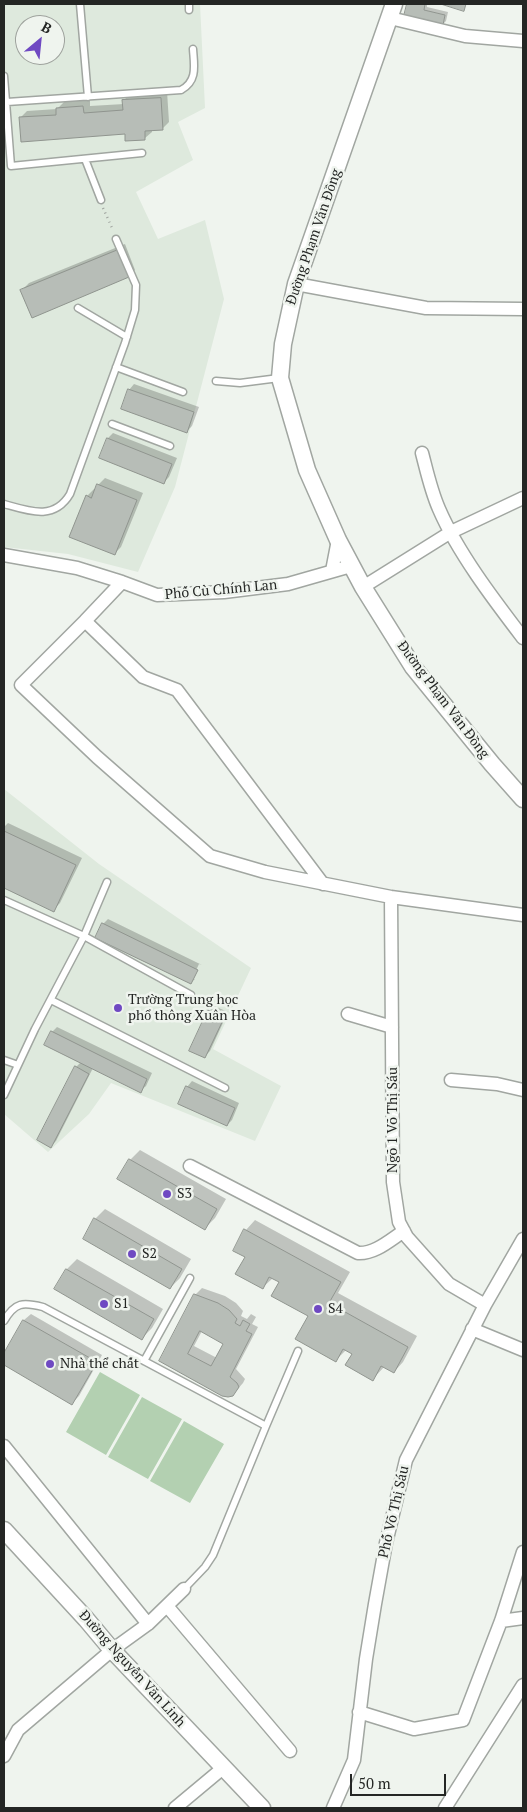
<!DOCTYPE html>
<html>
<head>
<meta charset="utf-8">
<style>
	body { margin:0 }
	#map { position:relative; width:527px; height:1812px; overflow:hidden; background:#eff4ee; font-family:"PT Serif",serif }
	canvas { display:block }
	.frame { position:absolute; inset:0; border:5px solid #242624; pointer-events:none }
	.north { position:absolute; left:15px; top:15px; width:50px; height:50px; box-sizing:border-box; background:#eff4ee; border:1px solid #9ea29d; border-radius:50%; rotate:28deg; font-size:14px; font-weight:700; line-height:20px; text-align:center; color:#242624 }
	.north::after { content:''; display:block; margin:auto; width:18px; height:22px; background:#6f49c2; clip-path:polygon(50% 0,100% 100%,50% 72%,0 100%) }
	.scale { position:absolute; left:350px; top:1774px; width:96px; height:22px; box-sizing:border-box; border:2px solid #242624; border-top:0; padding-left:6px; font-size:15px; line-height:18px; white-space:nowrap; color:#242624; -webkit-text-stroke:4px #eff4ee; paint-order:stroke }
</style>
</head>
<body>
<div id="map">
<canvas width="527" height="1812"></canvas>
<div class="frame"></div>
<div class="north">B</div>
<div class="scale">50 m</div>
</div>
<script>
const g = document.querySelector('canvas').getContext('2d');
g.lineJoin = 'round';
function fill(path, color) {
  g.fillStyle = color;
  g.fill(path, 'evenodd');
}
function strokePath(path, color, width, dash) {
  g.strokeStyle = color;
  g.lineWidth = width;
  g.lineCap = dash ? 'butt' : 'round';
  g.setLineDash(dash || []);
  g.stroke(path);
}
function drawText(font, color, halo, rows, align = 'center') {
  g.font = font + ' "PT Serif",serif';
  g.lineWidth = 5;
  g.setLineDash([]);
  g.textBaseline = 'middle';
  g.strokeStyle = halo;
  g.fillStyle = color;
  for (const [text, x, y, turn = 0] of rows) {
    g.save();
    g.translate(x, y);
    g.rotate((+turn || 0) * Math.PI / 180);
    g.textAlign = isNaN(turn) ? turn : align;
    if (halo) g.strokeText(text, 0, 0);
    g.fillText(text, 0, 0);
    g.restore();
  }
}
fill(new Path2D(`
	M4 4H200L205 108 178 122 193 160 136 192 158 239 205 220 224 299 175 487 138 572 68 554 4 547ZM25 25H55V55H25Z
	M4 789 99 864 251 968 213 1049 281 1086 255 1141 111 1083 89 1114 48 1152 4 1114Z`), '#dee9dd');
fill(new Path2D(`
	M100 1372 140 1395 106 1455 66 1432Z
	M142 1397 182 1419 148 1479 108 1457Z
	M184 1421 224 1444 190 1503 150 1481Z`), '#b3d0b1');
fill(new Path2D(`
	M408 4H427V7L448 12 446 21 443 24 406 15Z
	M167 91 169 122 162 129 152 130V132L145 138 126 133 20 118 27 111 57 109 64 102 90 100V106L124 104 123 101 130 94Z
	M125 244 135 270 128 276 22 290 29 283Z
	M134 384 199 407 192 426 187 431 129 390Z
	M113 433 177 458 169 477 164 482 108 438Z
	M105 478 143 493 121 547 114 554 87 496 94 489 96 490 98 485Z
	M8 823 82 858 60 903 53 910 4 887V827Z
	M108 919 202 965 196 978 202 965 199 964 192 979H195L190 983 103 924Z
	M214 1006 228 1012 210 1051 205 1056 209 1011Z
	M57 1027 152 1073 146 1086 140 1091 93 1068 56 1141 51 1146 76 1067 81 1062 52 1032Z
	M192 1081 239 1103 232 1120 227 1125 187 1087Z
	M140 1150 226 1199 215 1218 205 1228 130 1160Z
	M105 1209 191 1259 180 1278 170 1288 95 1219Z
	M255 1220 350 1272 338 1293 417 1336 403 1362 394 1372 384 1367 373 1379 353 1353 346 1350 336 1360 309 1315 280 1282 273 1278 262 1288 246 1257 234 1250 246 1230Z
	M77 1259 163 1309 152 1328 142 1338 56 1289 67 1269Z
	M202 1288 225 1296 236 1303 243 1311 241 1316 247 1319 251 1314 256 1317 252 1324 258 1327 236 1369 245 1379 243 1383 236 1391 161 1361 195 1295ZM202 1331 225 1343 217 1358 194 1346Z
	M31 1314 102 1355 79 1396 72 1403 4 1364V1356L24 1320Z`), '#0003');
const building = new Path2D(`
	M407 4H425L424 10 445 15 443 25 404 16Z
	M441 4H466L464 11Z
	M161 98 163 130 145 131V140L125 141V134L21 142 19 117 56 115V108L83 106 84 113 123 110 122 100Z
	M118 250 129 277 32 318 20 290Z
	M128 389 194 412 187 433 121 409Z
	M107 438 172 464 164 484 99 458Z
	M97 484 137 500 115 555 69 537 86 495 91 498Z
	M4 831 76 865 54 912 4 888Z
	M102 923 198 970 191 984 95 938Z
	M208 1010 224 1018 205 1058 189 1051Z
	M51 1031 147 1079 141 1093 44 1045Z
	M75 1066 89 1074 51 1148 37 1140Z
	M186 1086 235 1108 227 1126 178 1104Z
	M129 1159 217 1209 205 1230 117 1179Z
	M94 1218 182 1269 170 1289 83 1239Z
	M244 1229 341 1282 329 1303 408 1347 394 1373 381 1366 373 1381 345 1365 352 1354 343 1349 336 1362 295 1339 308 1316 271 1296 279 1282 269 1277 263 1289 235 1274 245 1257 233 1251Z
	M66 1269 154 1319 142 1340 54 1289Z
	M194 1294 218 1303 229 1310 237 1319 235 1323 240 1326 243 1320 250 1324 246 1331 252 1334 230 1377 237 1383 239 1387 233 1396 228 1397 222 1396 159 1361ZM200 1331 223 1344 211 1366 188 1354Z
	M23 1320 97 1362 72 1405 4 1365V1353Z`);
fill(building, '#b7bdb7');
strokePath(building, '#90958f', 1);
const service = new Path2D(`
	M80 4 88 97
	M189 4V10
	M4 76 11 166 142 153
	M7 102 181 90C198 81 194 65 193 49
	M85 159 101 200
	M78 308 127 337
	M116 367 183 392
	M216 381 240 383 279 378
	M112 424 170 446
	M4 504C29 511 54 521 70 494L125 343 135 310 136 285 116 239
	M4 900 84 936 191 995
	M51 1000 225 1088
	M4 1060 18 1065
	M4 1095 35 1029 84 936 107 882
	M4 1321C15 1302 23 1302 43 1307L266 1426
	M144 1361 190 1278
	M184 1589 205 1567 213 1555 266 1426 298 1351`);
const minor = new Path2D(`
	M390 18 465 36 523 41
	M296 284 426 308 523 309
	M422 453C427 472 431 491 439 509 458 553 494 600 523 638
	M4 555 77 568 122 582 157 595 224 592 288 584 351 566
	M332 571 338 540
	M122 582 85 621 21 685 97 757 210 856 265 872 391 897 523 915
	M363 587 451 532 523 498
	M85 621 143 677 177 690 323 884
	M391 897 393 1182 399 1222 407 1237 449 1284 485 1305
	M348 1014 392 1027
	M451 1080 497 1084 523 1090
	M190 1166 358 1253C375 1254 390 1240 404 1231
	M472 1329 523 1350
	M4 1446 148 1624
	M167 1606 290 1751
	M501 1621 523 1618
	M359 1712 414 1729 463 1720 501 1621 523 1552
	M4 1756 18 1730 112 1650 148 1624 184 1589
	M175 1808 223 1768
	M333 1808 354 1760 366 1659 375 1604 386 1543 406 1460 485 1305 523 1239
	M445 1808 523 1685`);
const tertiary = new Path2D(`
	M394 4 296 284 283 344 280 378 307 470 338 540 363 587 413 667 492 764 523 799
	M4 1530 86 1619 112 1650 262 1808`);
strokePath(service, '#a1a6a1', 9);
strokePath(minor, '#a1a6a1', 15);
strokePath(tertiary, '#a1a6a1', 19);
strokePath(new Path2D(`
	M103 208 113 230`), '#a1a5a0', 2.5, [1, 4]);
strokePath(service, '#fff', 6);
strokePath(minor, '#fff', 12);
strokePath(tertiary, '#fff', 16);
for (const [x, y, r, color] of [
	[118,1008,5,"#6f49c2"],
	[167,1194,5,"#6f49c2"],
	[132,1254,5,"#6f49c2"],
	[104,1304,5,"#6f49c2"],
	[318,1309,5,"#6f49c2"],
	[50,1364,5,"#6f49c2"]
]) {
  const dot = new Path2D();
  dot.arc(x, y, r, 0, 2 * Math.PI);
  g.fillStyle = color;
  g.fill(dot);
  strokePath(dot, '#eff4ee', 2);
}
drawText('14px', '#242624', '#eff4ee', [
	["Đường Phạm Văn Đồng",314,237,-71],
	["Phố Cù Chính Lan",221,590,-5],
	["Đường Phạm Văn Đồng",443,700,53],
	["Ngõ 1 Võ Thị Sáu",393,1120,-90],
	["Phố Võ Thị Sáu",394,1512,-77],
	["Đường Nguyễn Văn Linh",132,1669,48]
]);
drawText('14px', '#242624', '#eff4ee', [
	["Trường Trung học",128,1000],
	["phổ thông Xuân Hòa",128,1016],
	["S3",177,1194],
	["S2",142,1254],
	["S1",114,1304],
	["S4",328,1309],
	["Nhà thể chất",60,1364]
], 'left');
</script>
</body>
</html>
